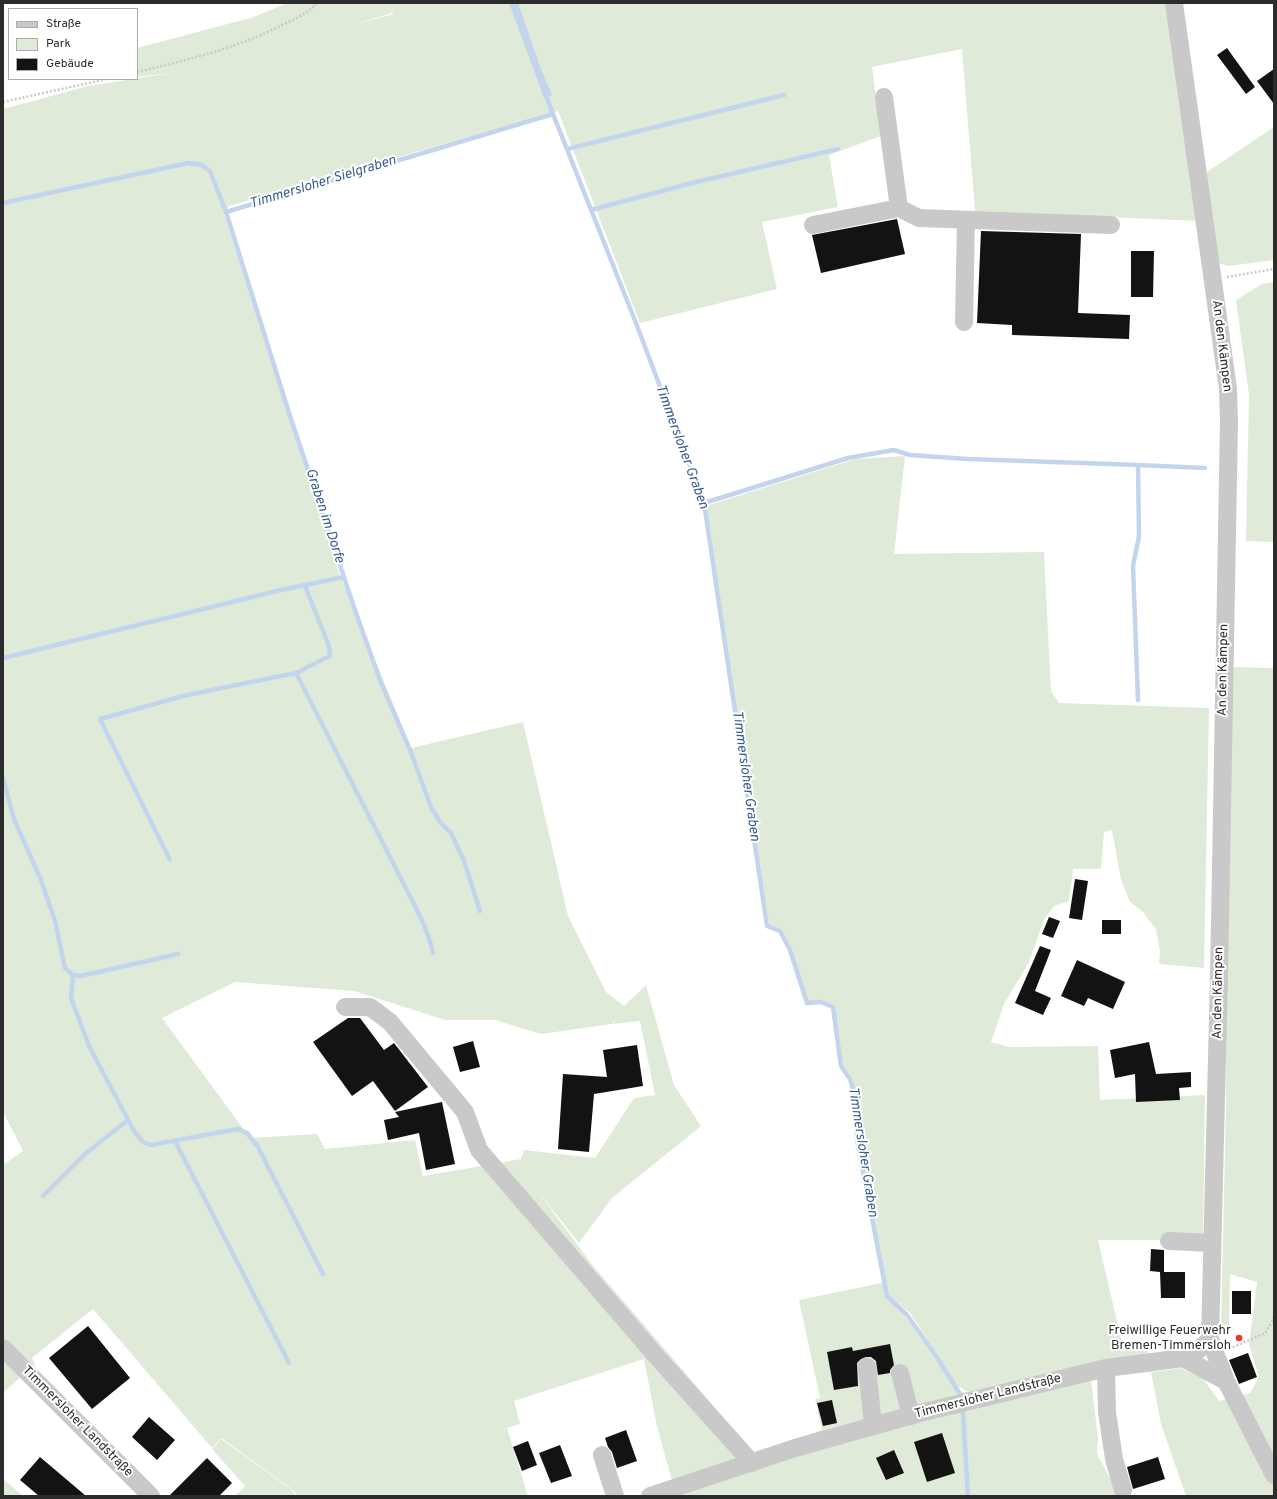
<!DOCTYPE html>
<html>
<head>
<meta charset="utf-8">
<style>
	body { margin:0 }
	#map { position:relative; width:1277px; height:1499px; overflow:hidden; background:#fff; font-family:Overpass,sans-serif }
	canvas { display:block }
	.frame { position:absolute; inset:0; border:4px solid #2c2c2c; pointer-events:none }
	.legend { position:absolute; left:8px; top:8px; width:130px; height:72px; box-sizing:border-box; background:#fff; border:1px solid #ababab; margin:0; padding:5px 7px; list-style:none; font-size:12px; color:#2c2c2c }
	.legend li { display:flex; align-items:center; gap:8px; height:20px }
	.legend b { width:20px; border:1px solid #ababab }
</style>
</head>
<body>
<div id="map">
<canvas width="1277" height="1499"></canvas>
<div class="frame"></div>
<ul class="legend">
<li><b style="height:5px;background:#c9c9c9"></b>Straße</li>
<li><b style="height:11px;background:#dfebd8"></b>Park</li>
<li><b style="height:11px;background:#131313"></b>Gebäude</li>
</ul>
</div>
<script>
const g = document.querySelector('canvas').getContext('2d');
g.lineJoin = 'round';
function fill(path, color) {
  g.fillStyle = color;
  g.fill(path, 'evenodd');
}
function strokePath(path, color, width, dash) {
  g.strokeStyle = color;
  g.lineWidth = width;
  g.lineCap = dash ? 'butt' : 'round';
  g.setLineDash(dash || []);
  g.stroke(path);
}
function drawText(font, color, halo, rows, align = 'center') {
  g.font = font + ' Overpass,sans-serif';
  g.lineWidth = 4;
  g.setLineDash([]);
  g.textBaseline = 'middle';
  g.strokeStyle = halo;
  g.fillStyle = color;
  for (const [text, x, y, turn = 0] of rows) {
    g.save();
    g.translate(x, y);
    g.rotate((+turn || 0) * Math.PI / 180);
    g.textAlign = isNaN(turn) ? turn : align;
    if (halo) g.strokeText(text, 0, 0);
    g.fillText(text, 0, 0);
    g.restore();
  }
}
fill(new Path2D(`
	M287 3H388L392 13 350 26 393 14 388 3H1166L1198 221 975 211 962 49 872 67 881 136 829 155 838 207 762 222 777 289 640 323 558 111 229 206 224 214 339 573 411 748 523 722 568 916 606 992 624 1006 646 985 674 1085 701 1126 612 1198 579 1243 536 1189 594 1267 755 1454 822 1430 815 1399 820 1398 799 1300 886 1282 858 1139 856 1093 852 1078 843 1065 833 1006 821 1000 808 1001 792 950 781 930 769 926 706 506 855 459 905 456 894 554 1044 552 1051 691 1059 703 1209 708 1204 968 1159 964 1160 951 1156 929 1142 911 1130 902 1121 880 1112 830 1104 832 1101 869H1073L1069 901 1054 906 1044 920 1029 962 1004 1004 991 1042 1009 1047 1098 1046 1100 1100 1205 1095 1203 1240H1098L1122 1343 1120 1351 1147 1348 1152 1372 1180 1368 1203 1378 1219 1401 1250 1393 1259 1377 1249 1344 1257 1282 1230 1274 1229 1327H1221L1226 1105V969L1231 667 1274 668V1496H1186L1161 1424 1151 1372 1091 1378 1098 1439 1097 1454 1111 1480 1117 1496H680L671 1477 657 1427 644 1359 514 1401 520 1424 507 1428 528 1496H297L293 1490 221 1438 212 1448 93 1309 32 1358 35 1364 3 1393V1165L23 1151 3 1112V109L88 86 171 73 137 77V48L254 17ZM235 982 354 991 445 1020H495L541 1034 612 1024 617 1016 613 1024 640 1021 655 1095 634 1098 595 1158 524 1150 521 1159 476 1167 506 1202 476 1167 423 1176 415 1140 325 1149 317 1134 250 1138 162 1018ZM890 1296 910 1313 935 1351 953 1383 968 1392H957L945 1372Z
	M1274 127V260L1228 266 1218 263 1204 174Z
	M1274 282V542L1246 541 1249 395 1236 300 1262 284Z
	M221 1439 292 1490 295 1496H235L245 1486 212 1449Z
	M3 1479 23 1496H3Z`), '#dfebd8');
fill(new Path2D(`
	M509 3H518L541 69 552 95 547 98H544Z`), '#c3d5ec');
strokePath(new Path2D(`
	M553 114 636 323 704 503 767 926 780 931 790 950 807 1003 821 1002 833 1007 841 1066 850 1079 854 1092 857 1140 887 1296 907 1315 936 1356 962 1397
	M567 149 784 95
	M3 203 188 163 202 165 210 171 226 212 553 114 545 93
	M591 210 692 183 838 149
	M226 212 290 416 356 613 380 680 410 750 431 807 440 822 451 833 464 861 480 911
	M1138 465 1205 468
	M704 503 848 458 894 450 910 455 968 459 1138 465 1139 536 1133 566 1138 700
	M305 586 329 646 330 656 296 673C329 737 362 801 394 865 407 892 427 924 433 953
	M3 658 281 590 344 577
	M3 778 14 819 41 880 55 921 65 968 73 975 71 998 89 1046 134 1131 143 1142 151 1145 238 1129 247 1133 258 1147 323 1274
	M170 860 100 719 187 695 296 673
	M73 975 80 976 103 971 178 954
	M175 1141 289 1363
	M43 1196 85 1154 128 1120
	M963 1413 968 1496`), '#c3d5ec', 4.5);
fill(new Path2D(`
	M1227 48 1255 87 1246 94 1217 55Z
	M1274 69V104L1257 81Z
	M897 219 905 254 821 273 812 235Z
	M981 231 1081 234 1078 313 1130 315 1129 339 1012 335V325L977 323Z
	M1131 251H1154L1153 297H1131Z
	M1075 879 1088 881 1082 920 1069 918Z
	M1049 917 1060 921 1053 938 1042 934Z
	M1102 920H1121V934H1102Z
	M1040 946 1051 950 1035 991 1051 998 1043 1015 1015 1003Z
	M1077 960 1125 982 1113 1009 1088 998 1084 1006 1061 996Z
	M348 1018H360L384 1050 394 1043 428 1087 395 1111 373 1081 352 1096 313 1042Z
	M473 1041 480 1067 460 1072 453 1047Z
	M1149 1042 1156 1074 1191 1072V1087L1179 1088 1180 1100 1136 1102 1135 1074 1115 1078 1110 1050Z
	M637 1045 643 1086 594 1094 589 1152 558 1149 563 1074 607 1077 603 1050Z
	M442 1102 455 1164 426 1170 419 1133 388 1140 384 1120 399 1117 395 1112Z
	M1151 1249 1164 1250V1272H1185V1298H1161L1160 1272 1150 1271Z
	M1232 1291H1251V1314H1232Z
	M88 1326 130 1378 92 1409 49 1358Z
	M890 1344 894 1365 890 1370V1373L878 1375 876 1361 871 1357H866L861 1359 857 1363 858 1386 834 1390 827 1352 852 1347 853 1351Z
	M1248 1353 1257 1377 1239 1384 1229 1360Z
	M832 1400 837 1423 823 1426 817 1403Z
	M149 1417 175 1440 157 1460 132 1437Z
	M626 1430 637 1461 617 1468 612 1452 608 1447 605 1438Z
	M942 1433 955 1473 927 1482 914 1442Z
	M528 1441 537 1465 522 1471 513 1447Z
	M560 1445 572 1476 551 1483 539 1453Z
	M894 1450 904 1473 886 1480 876 1458Z
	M40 1457 86 1496H39L20 1480Z
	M1158 1457 1165 1479 1133 1489 1127 1467Z
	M207 1458 232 1483 219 1496H169Z`), '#131313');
strokePath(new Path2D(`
	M137 72C187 60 238 48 284 24 297 18 308 13 317 3
	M3 102 107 79
	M1227 277 1274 269
	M1229 1349 1265 1333 1272 1322 1274 1315`), '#c9c9c9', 2.5, [2, 2]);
strokePath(new Path2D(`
	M1174 3 1228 389 1229 422 1219 977 1210 1340
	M884 97 899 208
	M813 225 899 208 919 218 1111 225
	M964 322 966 220
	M345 1007H370L390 1022 465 1112 479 1150 657 1357 752 1463
	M1169 1241 1212 1243
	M3 1348 151 1496
	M1183 1358 1198 1350 1210 1340 1226 1381
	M867 1367 873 1426
	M1106 1368 1107 1412 1114 1459 1123 1490
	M900 1373 911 1416
	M602 1455 615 1496
	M650 1496 795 1448 916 1414 1106 1368 1183 1358 1226 1381 1274 1475`), '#c9c9c9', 18);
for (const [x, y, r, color] of [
	[1239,1338,4,"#ec3925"]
]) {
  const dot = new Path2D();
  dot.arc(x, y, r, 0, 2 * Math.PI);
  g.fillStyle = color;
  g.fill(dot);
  strokePath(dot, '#fff', 1.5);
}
drawText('13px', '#2c2c2c', '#fff', [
	["An den Kämpen",1221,346,83],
	["An den Kämpen",1224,670,-89],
	["An den Kämpen",1219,993,-89],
	["Timmersloher Landstraße",988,1397,-14],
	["Timmersloher Landstraße",77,1422,45]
]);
drawText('13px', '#2c2c2c', '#fff', [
	["Freiwillige Feuerwehr",1231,1331],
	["Bremen-Timmersloh",1231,1346]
], 'right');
drawText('italic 14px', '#375e91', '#fff', [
	["Timmersloher Sielgraben",323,183,-17],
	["Timmersloher Graben",681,447,70],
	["Graben im Dorfe",324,516,72],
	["Timmersloher Graben",745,776,82],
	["Timmersloher Graben",862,1152,81]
]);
</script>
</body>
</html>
